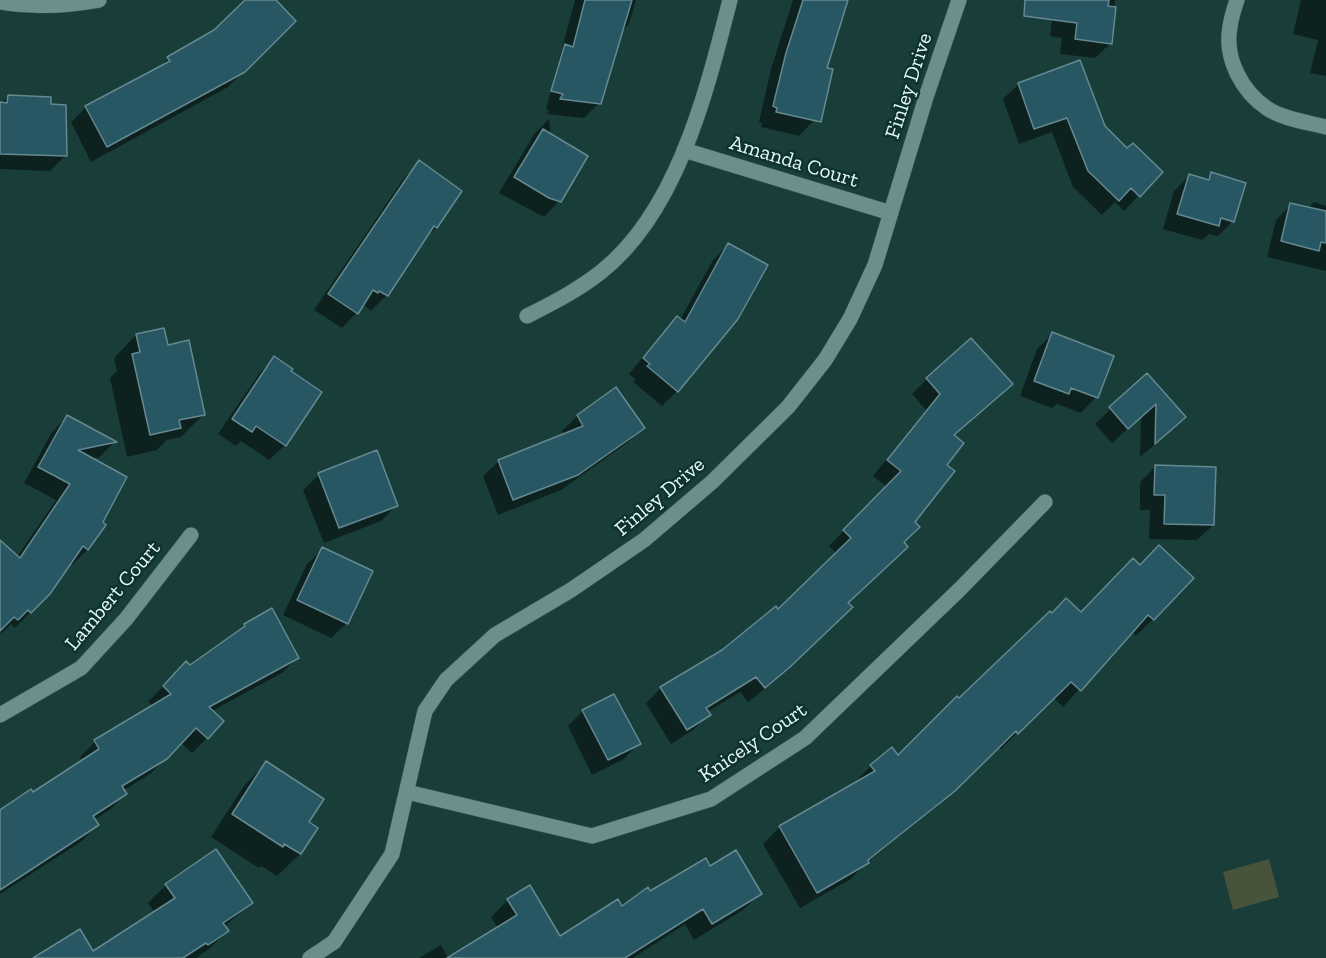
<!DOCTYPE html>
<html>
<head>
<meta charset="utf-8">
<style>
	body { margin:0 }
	canvas { display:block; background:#193d39 }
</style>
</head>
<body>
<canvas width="1326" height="958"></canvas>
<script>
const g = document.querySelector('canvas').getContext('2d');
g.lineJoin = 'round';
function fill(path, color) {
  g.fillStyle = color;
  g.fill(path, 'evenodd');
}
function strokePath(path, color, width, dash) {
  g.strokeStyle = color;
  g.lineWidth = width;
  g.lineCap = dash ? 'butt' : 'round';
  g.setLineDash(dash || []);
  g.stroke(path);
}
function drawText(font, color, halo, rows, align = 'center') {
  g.font = font + ' "Zilla Slab",serif';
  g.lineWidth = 5;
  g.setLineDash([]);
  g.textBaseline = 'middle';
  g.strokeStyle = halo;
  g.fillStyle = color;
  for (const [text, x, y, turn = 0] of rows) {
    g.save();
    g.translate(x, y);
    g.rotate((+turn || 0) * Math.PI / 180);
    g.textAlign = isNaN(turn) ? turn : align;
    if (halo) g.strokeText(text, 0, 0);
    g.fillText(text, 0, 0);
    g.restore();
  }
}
fill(new Path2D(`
	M1269 859 1279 897 1233 910 1223 872Z`), '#47533a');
fill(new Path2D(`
	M247 0H274L294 21 228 87 91 162 71 122 86 107 157 70 168 59 215 31Z
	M575 0H636L629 24 621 33 599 103 584 118 547 114 549 110 546 109Z
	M793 0H846L825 69 814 120 799 136 761 127 762 123 759 122 771 69Z
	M1054 0H1115L1111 43 1095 58 1060 54 1062 38 1050 36Z
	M1301 0H1326V76L1310 73 1318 40 1293 34Z
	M1019 84 1103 127 1127 150 1161 172 1124 211 1115 202 1102 215 1073 187 1052 132 1019 144 1003 99Z
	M8 97 49 106 65 156 50 171 0 169V104Z
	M549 119 559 201 544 217 499 193 535 133Z
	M420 162 460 191 436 228 422 241 387 295 371 311 364 305 342 328 314 310 404 178Z
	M1212 174 1233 221 1218 236 1209 234 1202 240 1163 229 1174 191 1189 176 1205 180Z
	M1314 202 1326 206V271L1267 257 1276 220 1291 205 1308 208Z
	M728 245 677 391 662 406 633 382 636 380 629 374 662 333 678 318 680 320 713 260Z
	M1053 334 1096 397 1081 413 1057 404 1052 408 1020 396 1037 349Z
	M136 335 166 346 204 414 181 437 167 440 157 450 127 457 110 378 117 371 114 358Z
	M274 358 285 445 269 460 241 441 236 446 218 434 259 374Z
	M1147 375 1169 432 1140 457 1141 417 1112 443 1095 424Z
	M927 379 1011 384 953 436 945 465 913 522 847 603 835 622 773 682 748 702 740 692 707 712 709 715 693 730 671 744 646 703 661 688 723 651 778 611 837 554 829 546 887 487 873 476 926 410 912 394Z
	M616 389 643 428 627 443 561 490 498 515 483 476 499 461 564 435 562 431 577 416Z
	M67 417 114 442 100 457 91 459 101 523 104 525 87 550 72 565 69 563 49 593 15 628 11 624 1 634 0 563 17 557 56 500 24 483 52 432Z
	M1155 467 1213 525 1197 540 1149 539 1150 510H1140V482Z
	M319 475 396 506 381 521 324 543 303 490Z
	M323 549 347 623 331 638 283 615 307 564Z
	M1116 576 1153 619 1136 636 1132 631 1063 707 1053 697 1001 749 998 746 936 807 867 862 851 879 800 908 763 844 780 827 855 784 854 783 871 766 892 750 898 757 1052 615 1080 614Z
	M245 625 297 658 282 673 212 711 207 738 192 753 181 743 150 774 123 791 125 794 110 810 93 820 97 825 82 841 0 894V811L33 794 83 761 80 757 95 742 153 706 148 702 171 678 233 637Z
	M583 711 639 743 624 759 592 775 568 726Z
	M266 763 307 822 316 828 300 854 277 876 261 866 259 868 211 837 244 786Z
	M710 868 760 894 743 910 694 940 685 924 633 958H450L498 928 491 917 508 900 560 938 650 893Z
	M166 885 251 903 224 927 227 931 209 949 196 958H35L93 953 155 913 148 903Z
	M441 945 448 958H420L421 957Z`), '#0007');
const building = new Path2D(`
	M245 0H276L296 21 245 72 107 147 85 106 170 61 167 57 214 30Z
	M585 0H632L601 104 560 99 563 94 551 91 565 44 573 47Z
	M803 0H848L827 68 833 69 821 122 776 112 777 108 773 106 786 53Z
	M1025 0H1109L1108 6 1116 7 1112 44 1075 39 1077 23 1024 16Z
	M1080 60 1105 126 1127 148 1133 143 1163 172 1140 197 1131 188 1119 201 1088 171 1067 118 1034 129 1018 83Z
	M8 95 51 97V104L66 105 67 156 0 154V102L7 103Z
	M543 129 588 156 561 202 549 198 514 177Z
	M419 160 462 191 437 228 434 226 388 296 379 291 378 293 373 290 358 314 328 294Z
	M1211 172 1246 183 1234 222 1221 218 1219 226 1177 214 1189 174 1209 180Z
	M1290 203 1326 211V243L1321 242 1319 251 1281 241Z
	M728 243 768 265 738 319 678 392 647 366 650 364 643 358 677 316 685 322Z
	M164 328 168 345 189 340 205 415 179 420 181 428 150 435 132 354 140 352 136 334Z
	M1052 332 1114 356 1098 398 1071 388 1069 394 1034 381Z
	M971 338 1013 384 954 435 964 443 947 465 955 471 915 522 920 527 904 542 908 547 848 603 853 607 790 667 765 688 756 677 706 708 711 715 687 730 660 687 722 650 776 606 778 609 851 538 843 530 901 471 887 460 940 394 926 378Z
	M274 356 293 369 291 371 322 392 286 446 256 426 252 432 232 419Z
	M1147 373 1186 417 1155 444 1156 404 1128 429 1109 407Z
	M616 387 645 428 578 475 513 500 498 460 583 426 577 415Z
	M67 415 117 442 78 450 127 477 103 522 106 525 88 550 83 546 50 594 31 613 28 610 18 620 14 617 0 631V540L20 558 70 484 38 467Z
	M377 450 398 506 339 528 318 473Z
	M1155 465 1216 467 1214 525 1164 524 1165 495H1154Z
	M1159 545 1194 578 1154 620 1148 615 1081 691 1071 682 1018 734 1016 731 955 791 868 860 869 863 817 893 779 826 875 771 870 765 892 747 898 755 957 696 959 698 1050 611 1052 613 1066 598 1081 612 1133 558 1140 565Z
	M322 547 373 571 348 624 297 600Z
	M272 608 299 658 209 707 224 721 208 739 196 728 167 759 122 786 127 794 93 816 99 825 0 890V810L31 789 33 792 99 749 94 740 171 694 163 686 186 661 190 665 245 626 244 624Z
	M614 694 641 744 608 760 582 710Z
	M266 761 324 799 309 822 318 828 301 854 284 844 283 847 232 814Z
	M216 849 253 903 223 923 229 931 208 945 206 943 183 958H33L80 929 93 951 175 898 165 884Z
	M736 850 762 894 712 924 703 909 625 958H447L517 915 507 899 530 885 560 936 618 899 622 906 648 887 650 891 706 858 710 866Z`);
fill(building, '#275762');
strokePath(building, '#658891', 1.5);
const minor = new Path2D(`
	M1237 0C1234 9 1231 18 1230 27 1224 58 1242 92 1268 109 1284 119 1307 122 1326 127
	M0 2C34 8 65 6 99 0
	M684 150 891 213
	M527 316C553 303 578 290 601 272 678 211 707 90 730 0
	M0 715 81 668 126 619 191 535
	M407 792 592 836 711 799 805 738 959 590 1045 502
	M310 958 334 942 392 854 425 711 446 680 495 635 571 590 644 540 712 482 788 407 825 360 850 319 875 265 926 97 959 0`);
strokePath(minor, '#3c5b58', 16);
strokePath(minor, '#6b8f8b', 15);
drawText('21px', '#e6faf7', '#0e322f', [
	["Finley Drive",909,86,-72],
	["Amanda Court",794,162,17],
	["Finley Drive",660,497,-40],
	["Lambert Court",113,596,-50],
	["Knicely Court",753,743,-34]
]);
</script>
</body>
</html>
